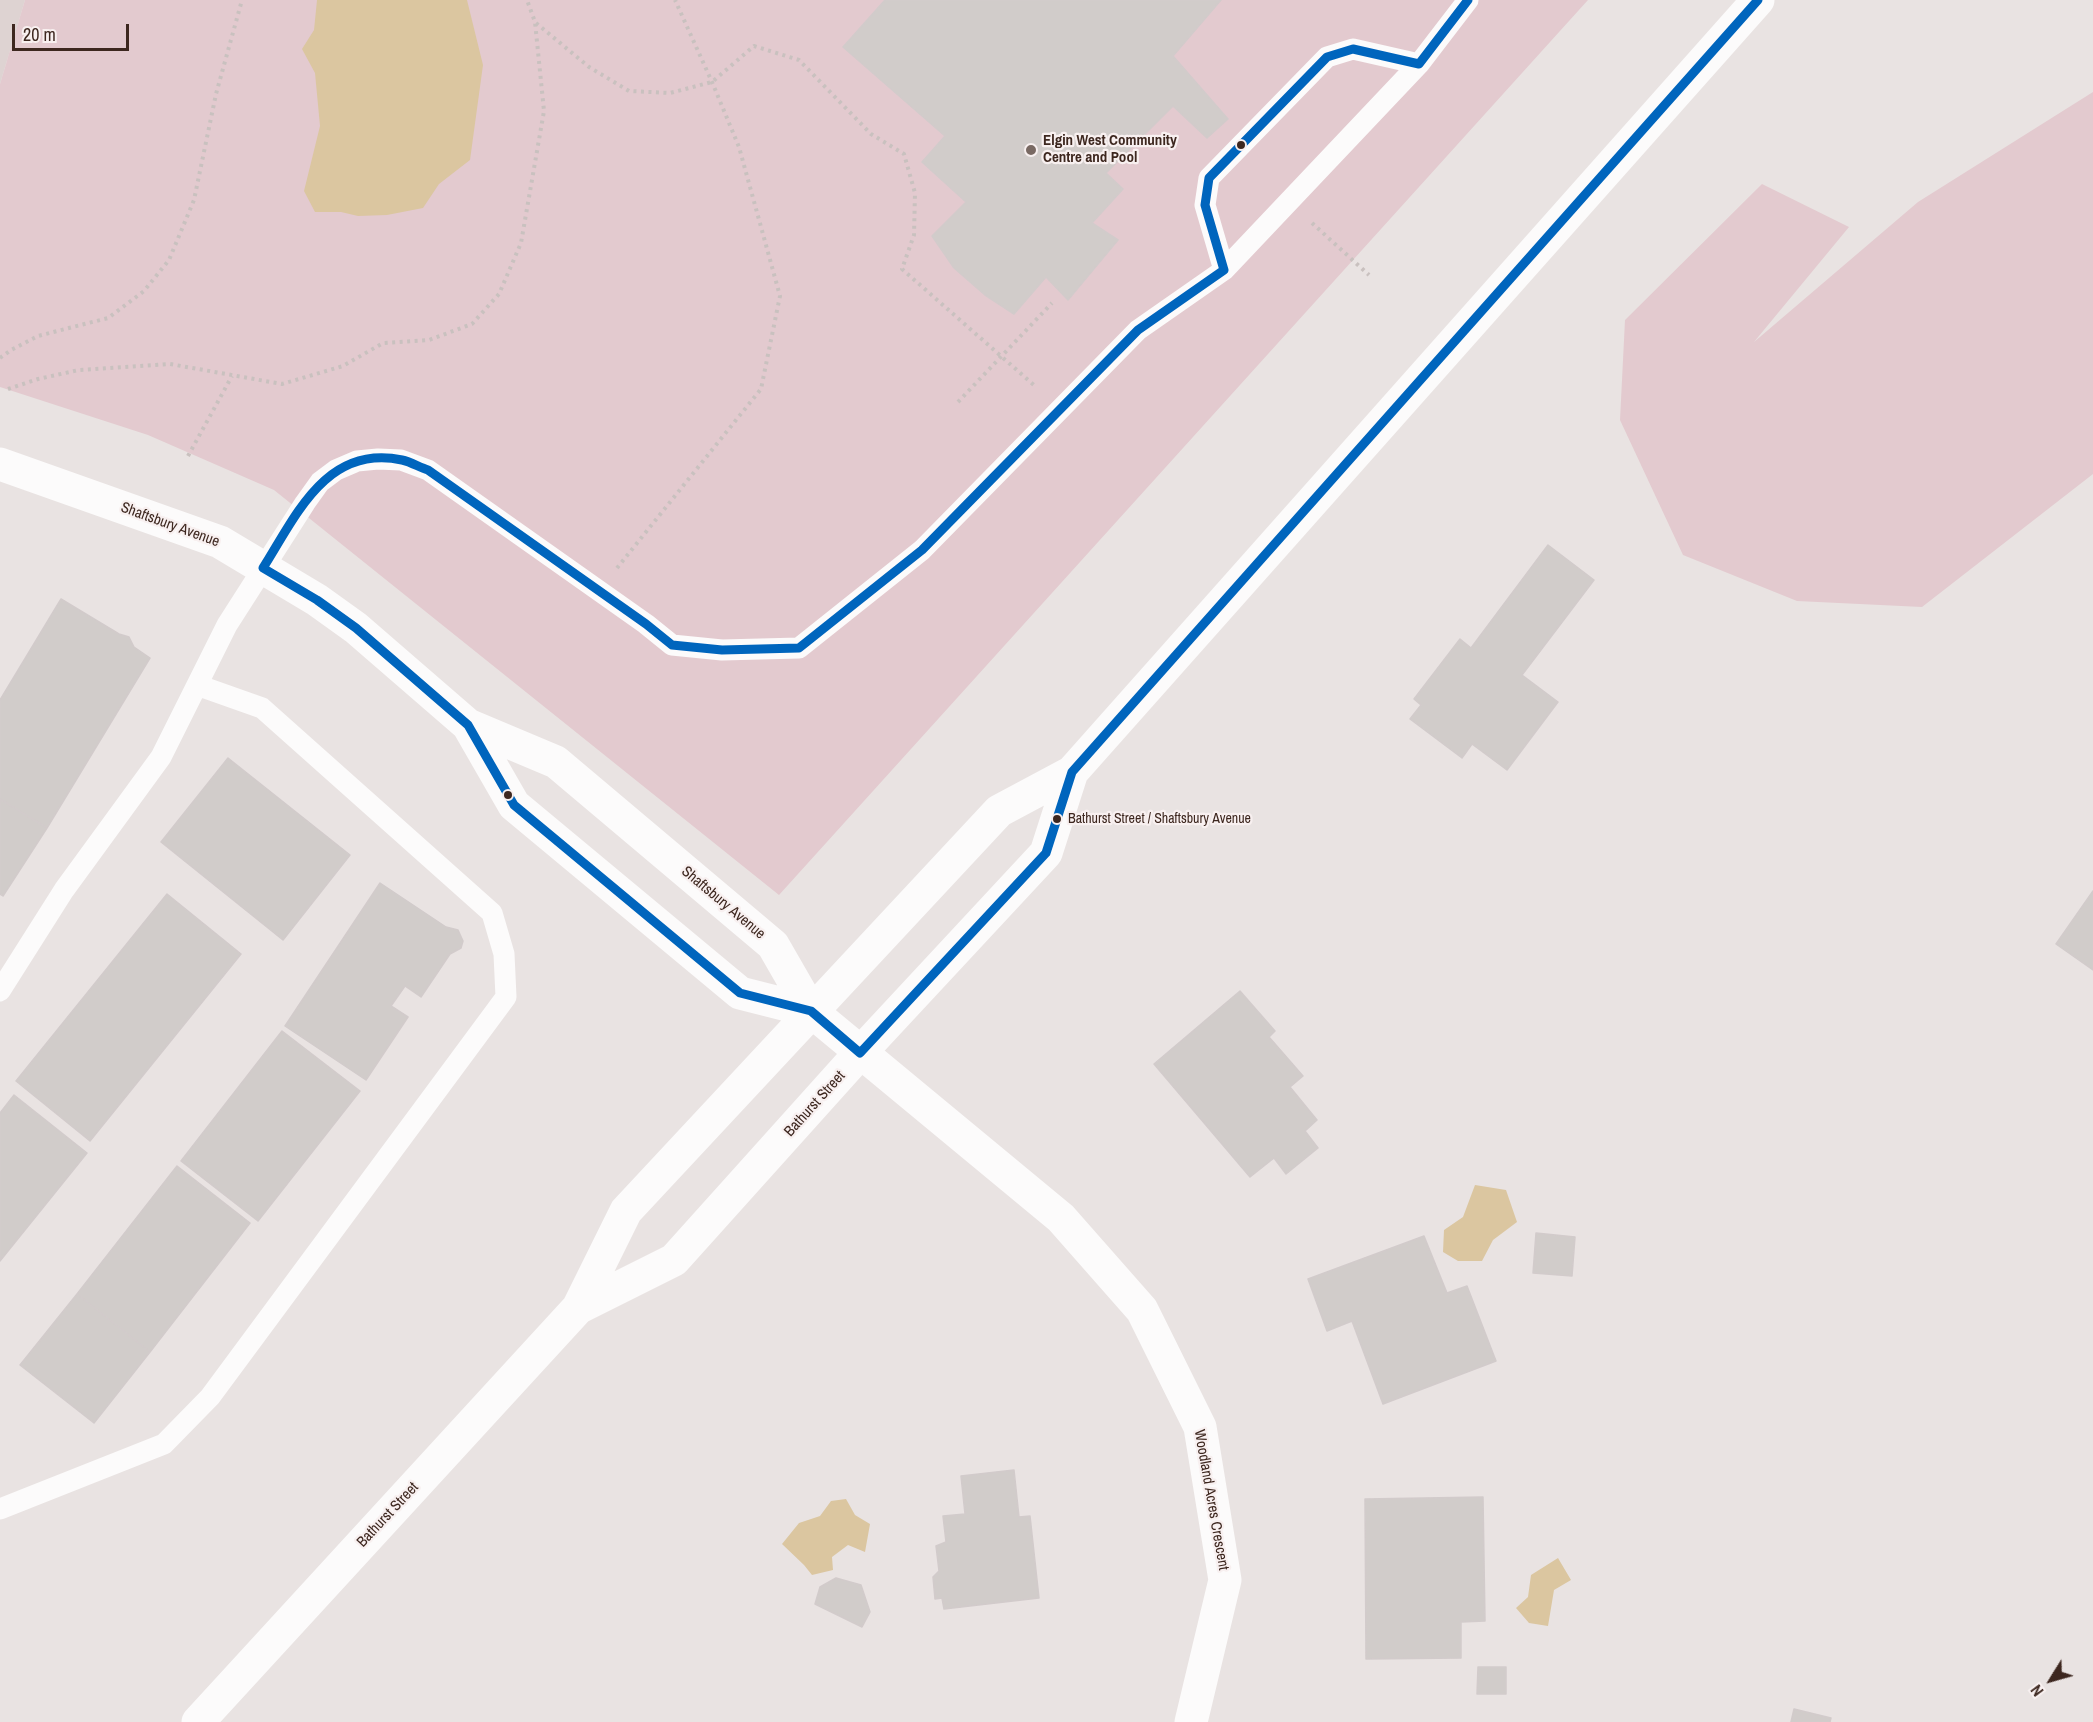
<!DOCTYPE html>
<html>
<head>
<meta charset="utf-8">
<style>
	body { margin:0 }
	#map { position:relative; width:2093px; height:1722px; overflow:hidden; background:#e9e3e2; font-family:"Archivo Narrow",sans-serif }
	canvas { display:block }
	.north { position:absolute; left:2021px; top:1650px; width:60px; height:60px; -webkit-text-stroke:4px #f8f0f0; paint-order:stroke; rotate:233deg; font-size:16px; font-weight:700; line-height:24px; text-align:center; color:#3d271f }
	.north::after { content:''; display:block; margin:auto; width:21px; height:27px; background:#3d271f; clip-path:polygon(50% 0,100% 100%,50% 72%,0 100%) }
	.scale { position:absolute; left:12px; top:24px; width:117px; height:27px; box-sizing:border-box; border:3px solid #3d271f; border-top:0; padding-left:8px; font-size:18px; line-height:21px; white-space:nowrap; color:#3d271f; -webkit-text-stroke:4px #f8f0f0; paint-order:stroke }
</style>
</head>
<body>
<div id="map">
<canvas width="2093" height="1722"></canvas>
<div class="north">N</div>
<div class="scale">20 m</div>
</div>
<script>
const g = document.querySelector('canvas').getContext('2d');
g.lineJoin = 'round';
function fill(path, color) {
  g.fillStyle = color;
  g.fill(path, 'evenodd');
}
function strokePath(path, color, width, dash) {
  g.strokeStyle = color;
  g.lineWidth = width;
  g.lineCap = dash ? 'butt' : 'round';
  g.setLineDash(dash || []);
  g.stroke(path);
}
function drawText(font, color, halo, rows, align = 'center') {
  g.font = font + ' "Archivo Narrow",sans-serif';
  g.lineWidth = 4.5;
  g.setLineDash([]);
  g.textBaseline = 'middle';
  g.strokeStyle = halo;
  g.fillStyle = color;
  for (const [text, x, y, turn = 0] of rows) {
    g.save();
    g.translate(x, y);
    g.rotate((+turn || 0) * Math.PI / 180);
    g.textAlign = isNaN(turn) ? turn : align;
    if (halo) g.strokeText(text, 0, 0);
    g.fillText(text, 0, 0);
    g.restore();
  }
}
fill(new Path2D(`
	M0 0H25L0 84Z`), '#ded3d2');
fill(new Path2D(`
	M25 0H1588L779 895 274 490 148 435 0 387V84Z
	M2093 92V474L1922 607 1797 601 1683 555 1620 420 1625 320 1762 184 1849 227 1754 342 1918 202Z`), '#e3cacf');
fill(new Path2D(`
	M317 0H467L483 65 470 160 439 184 423 208 387 215 358 216 341 212H315L304 191 320 126 315 73 302 49 314 30Z
	M1475 1185 1506 1190 1517 1222 1493 1240 1482 1261H1458L1443 1252 1444 1230 1463 1217Z
	M846 1499 855 1515 870 1524 865 1552 848 1545 832 1557 833 1570 812 1575 804 1565 782 1544 799 1523 820 1516 831 1501Z
	M1558 1558 1571 1580 1554 1590 1548 1626 1529 1623 1516 1608 1528 1597 1531 1575Z`), '#dbc6a0');
const building = new Path2D(`
	M885 0H1221L1173 56 1228 119 1207 138 1173 106 1106 173 1123 189 1092 223 1118 240 1068 300 1046 277 1014 314 985 295 954 268 932 236 966 202 922 162 945 136 843 47Z
	M1548 545 1594 580 1522 675 1558 702 1507 770 1472 744 1462 758 1410 719 1421 705 1414 699 1460 639 1471 648Z
	M61 599 119 634 129 637 134 647 150 658 47 828 0 799V700Z
	M228 758 350 855 283 940 161 842Z
	M0 799 47 828 3 896 0 894Z
	M380 883 446 927 458 930 463 941 461 948 450 954 421 997 405 986 391 1006 408 1017 366 1080 285 1026Z
	M2093 891V970L2056 944Z
	M167 894 241 954 90 1141 16 1081Z
	M1240 991 1275 1031 1269 1037 1303 1076 1290 1087 1317 1120 1305 1131 1318 1148 1286 1174 1274 1158 1250 1177 1154 1064Z
	M282 1031 360 1091 258 1221 181 1161Z
	M14 1095 87 1153 0 1261V1113Z
	M177 1166 250 1223 150 1352 77 1294Z
	M1536 1233 1575 1237 1572 1276 1533 1273Z
	M1424 1236 1447 1293 1467 1286 1496 1361 1383 1404 1352 1321 1327 1331 1308 1279Z
	M77 1294 150 1352 94 1423 20 1365Z
	M1014 1470 1019 1517 1030 1516 1039 1598 944 1609 942 1598 935 1599 933 1577 939 1571 936 1546 946 1542 943 1516 965 1514 961 1476Z
	M1483 1497 1485 1621 1461 1622V1658L1366 1659 1365 1499Z
	M836 1578 861 1585 870 1612 862 1627 815 1604 820 1587Z
	M1478 1667H1506V1694H1477Z
	M1794 1709 1831 1718 1830 1722H1791Z`);
fill(building, '#d1ccca');
strokePath(building, '#d2cbcb', 1.5);
strokePath(new Path2D(`
	M536 23 589 67 629 91 670 93 712 82 754 46 799 60 871 134 904 154 915 193 914 235 902 269 1035 386
	M1312 223 1369 275
	M0 358 11 350 38 336 108 318 144 291 169 260 194 200 216 94 242 0
	M8 389 38 379 79 370 170 364 282 384 343 366 383 343 429 340 472 324 499 294 521 243 544 111 535 22 527 0
	M958 402 1052 303
	M188 456 232 376
	M617 568 761 389 780 296 739 147 712 82 675 0`), '#c9c1bf', 4, [3, 4.5]);
strokePath(new Path2D(`
	M1224 270 1205 205 1209 178 1327 57 1353 49 1419 64
	M0 991 64 890 161 757 227 625 305 503 320 482 336 470 357 461 378 459 401 460 428 470 646 624 672 645 722 650 799 648 922 550 1138 330 1224 270 1419 64 1468 0
	M0 1509 164 1444 210 1397 506 997 504 954 492 913 262 708 197 685`), '#fcfbfb', 21);
strokePath(new Path2D(`
	M811 1011 1061 1218 1142 1310 1200 1427 1225 1580 1191 1722`), '#fcfbfb', 33);
strokePath(new Path2D(`
	M0 464 220 542 317 600 356 628 468 725 556 762 773 945 811 1011
	M468 725 514 805 740 993 811 1011
	M578 1308 674 1260 860 1053 1046 853 1072 772
	M198 1722 578 1308 626 1211 999 811 1072 772 1758 0`), '#fcfbfb', 33);
strokePath(new Path2D(`
	M1468 0 1419 64 1353 49 1327 57 1209 178 1205 205 1224 270 1138 330 922 550 799 648 722 650 672 645 646 624 428 470C419 467 411 462 402 460 326 444 296 516 263 568L317 600 356 628 468 725 514 805 740 993 811 1011 860 1053 1046 853 1072 772 1758 0`), '#0065bd', 9);
for (const [x, y, r, color] of [
	[1241,145,5,"#3d271f"],
	[1031,150,6,"#796963"],
	[508,795,5,"#3d271f"],
	[1057,819,5,"#3d271f"]
]) {
  const dot = new Path2D();
  dot.arc(x, y, r, 0, 2 * Math.PI);
  g.fillStyle = color;
  g.fill(dot);
  strokePath(dot, '#f8f0f0', 2);
}
drawText('14px', '#3d271f', '#f8f0f0', [
	["Bathurst Street / Shaftsbury Avenue",1068,819]
], 'left');
drawText('bold 15px', '#3d271f', '#f8f0f0', [
	["Elgin West Community",1043,141],
	["Centre and Pool",1043,158]
], 'left');
drawText('15px', '#3d271f', '#f8f0f0', [
	["Shaftsbury Avenue",170,525,20],
	["Shaftsbury Avenue",723,903,40],
	["Bathurst Street",815,1104,-48],
	["Woodland Acres Crescent",1211,1500,80],
	["Bathurst Street",388,1515,-47]
]);
</script>
</body>
</html>
